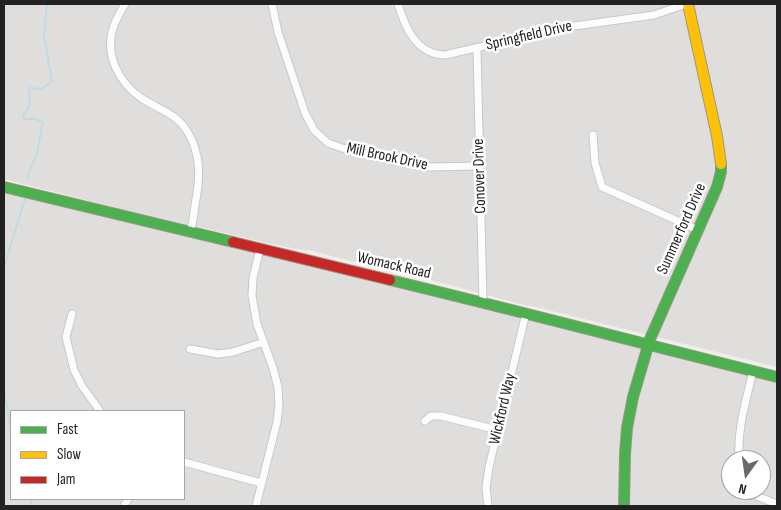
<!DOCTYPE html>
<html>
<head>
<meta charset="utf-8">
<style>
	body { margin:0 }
	#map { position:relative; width:781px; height:510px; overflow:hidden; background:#f0eeeb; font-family:"Sofia Sans Condensed",sans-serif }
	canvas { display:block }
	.frame { position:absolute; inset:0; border:5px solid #222; pointer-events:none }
	.legend { position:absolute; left:10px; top:410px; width:175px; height:90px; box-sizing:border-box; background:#fff; border:1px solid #a7a7a7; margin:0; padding:6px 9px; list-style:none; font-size:15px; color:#222 }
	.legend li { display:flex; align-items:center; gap:10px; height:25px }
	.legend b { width:25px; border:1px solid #a7a7a7 }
	.north { position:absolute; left:721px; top:450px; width:50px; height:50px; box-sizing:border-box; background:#fff; border:1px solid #a7a7a7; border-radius:50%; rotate:194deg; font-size:14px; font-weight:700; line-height:20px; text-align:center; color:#222 }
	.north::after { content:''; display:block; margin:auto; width:18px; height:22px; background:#6a6968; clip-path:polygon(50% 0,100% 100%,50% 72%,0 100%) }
</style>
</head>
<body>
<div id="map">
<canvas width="781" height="510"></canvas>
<div class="frame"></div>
<ul class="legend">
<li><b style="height:6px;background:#4caf50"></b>Fast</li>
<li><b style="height:6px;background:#ffc107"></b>Slow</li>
<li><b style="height:6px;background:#c62828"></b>Jam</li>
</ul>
<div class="north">N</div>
</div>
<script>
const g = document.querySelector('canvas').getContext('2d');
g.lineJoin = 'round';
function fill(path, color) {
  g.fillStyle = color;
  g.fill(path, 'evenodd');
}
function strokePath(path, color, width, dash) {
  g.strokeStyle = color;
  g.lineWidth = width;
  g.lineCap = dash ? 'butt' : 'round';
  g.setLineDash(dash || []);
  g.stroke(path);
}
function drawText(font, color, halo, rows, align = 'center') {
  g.font = font + ' "Sofia Sans Condensed",sans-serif';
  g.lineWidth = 5;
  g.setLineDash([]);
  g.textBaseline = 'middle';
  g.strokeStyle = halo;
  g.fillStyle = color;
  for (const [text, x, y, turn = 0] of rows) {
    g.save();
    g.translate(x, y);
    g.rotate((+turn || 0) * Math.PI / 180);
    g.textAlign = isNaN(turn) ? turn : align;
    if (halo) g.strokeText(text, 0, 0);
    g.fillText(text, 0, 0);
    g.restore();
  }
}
fill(new Path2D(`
	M4 4H777V367L536 307 528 306 431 280 343 259 309 250H302L263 242 118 208 4 179Z
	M4 191 398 287 777 382V506H4ZM11 411H184V499H11ZM731 460H761V490H731Z`), '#dfdedc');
strokePath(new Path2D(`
	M27 178 37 153 43 122 35 119H24L23 116 30 105 29 88 42 89 52 81 44 36 47 4
	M4 267 25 199
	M4 390 11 430
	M30 499 32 506`), '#bfdbe3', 2);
const street = new Path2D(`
	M125 4C120 13 114 22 112 32 106 58 120 83 141 98 158 109 176 113 187 131 202 155 200 179 195 205 194 214 193 223 190 232
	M272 4 278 32 305 113 314 130 328 143 348 150 385 159 428 167 479 166
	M398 4C404 23 412 46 433 53 436 54 441 55 445 55L567 27 654 15 686 4
	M477 49 483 302
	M593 135 595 163 602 187 698 230
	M72 314 66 337 74 370 82 386 100 411
	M190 349 218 354 233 352 264 342
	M425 421 431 416H441L498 430
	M739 460C737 429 746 401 753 371
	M184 462 261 483
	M751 490 759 497 777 504
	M124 506 128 499
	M256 506 277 422 279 405 278 387 273 368 257 324 252 296 253 278 260 249
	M488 506 486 488 489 467 526 313`);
const fast = new Path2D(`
	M4 187 233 242
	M390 280C519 311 648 345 777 377
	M624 506 625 454 627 428 633 397 650 339 717 187 721 172V164`);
const slow = new Path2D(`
	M688 4 717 136 721 164`);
const jam = new Path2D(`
	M233 242 390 280`);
strokePath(street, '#c9c8c7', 9);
strokePath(fast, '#999a82', 12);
strokePath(slow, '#999a82', 12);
strokePath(jam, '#999a82', 12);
strokePath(street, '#fdfcfc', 7);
strokePath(fast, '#4caf50', 10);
strokePath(slow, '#ffc107', 10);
strokePath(jam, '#c62828', 10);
drawText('16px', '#222', '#fff', [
	["Springfield Drive",529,36,-13],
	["Mill Brook Drive",387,157,12],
	["Conover Drive",480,176,-92],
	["Summerford Drive",682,229,-66],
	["Womack Road",394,266,13],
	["Wickford Way",503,409,-77]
]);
</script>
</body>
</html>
